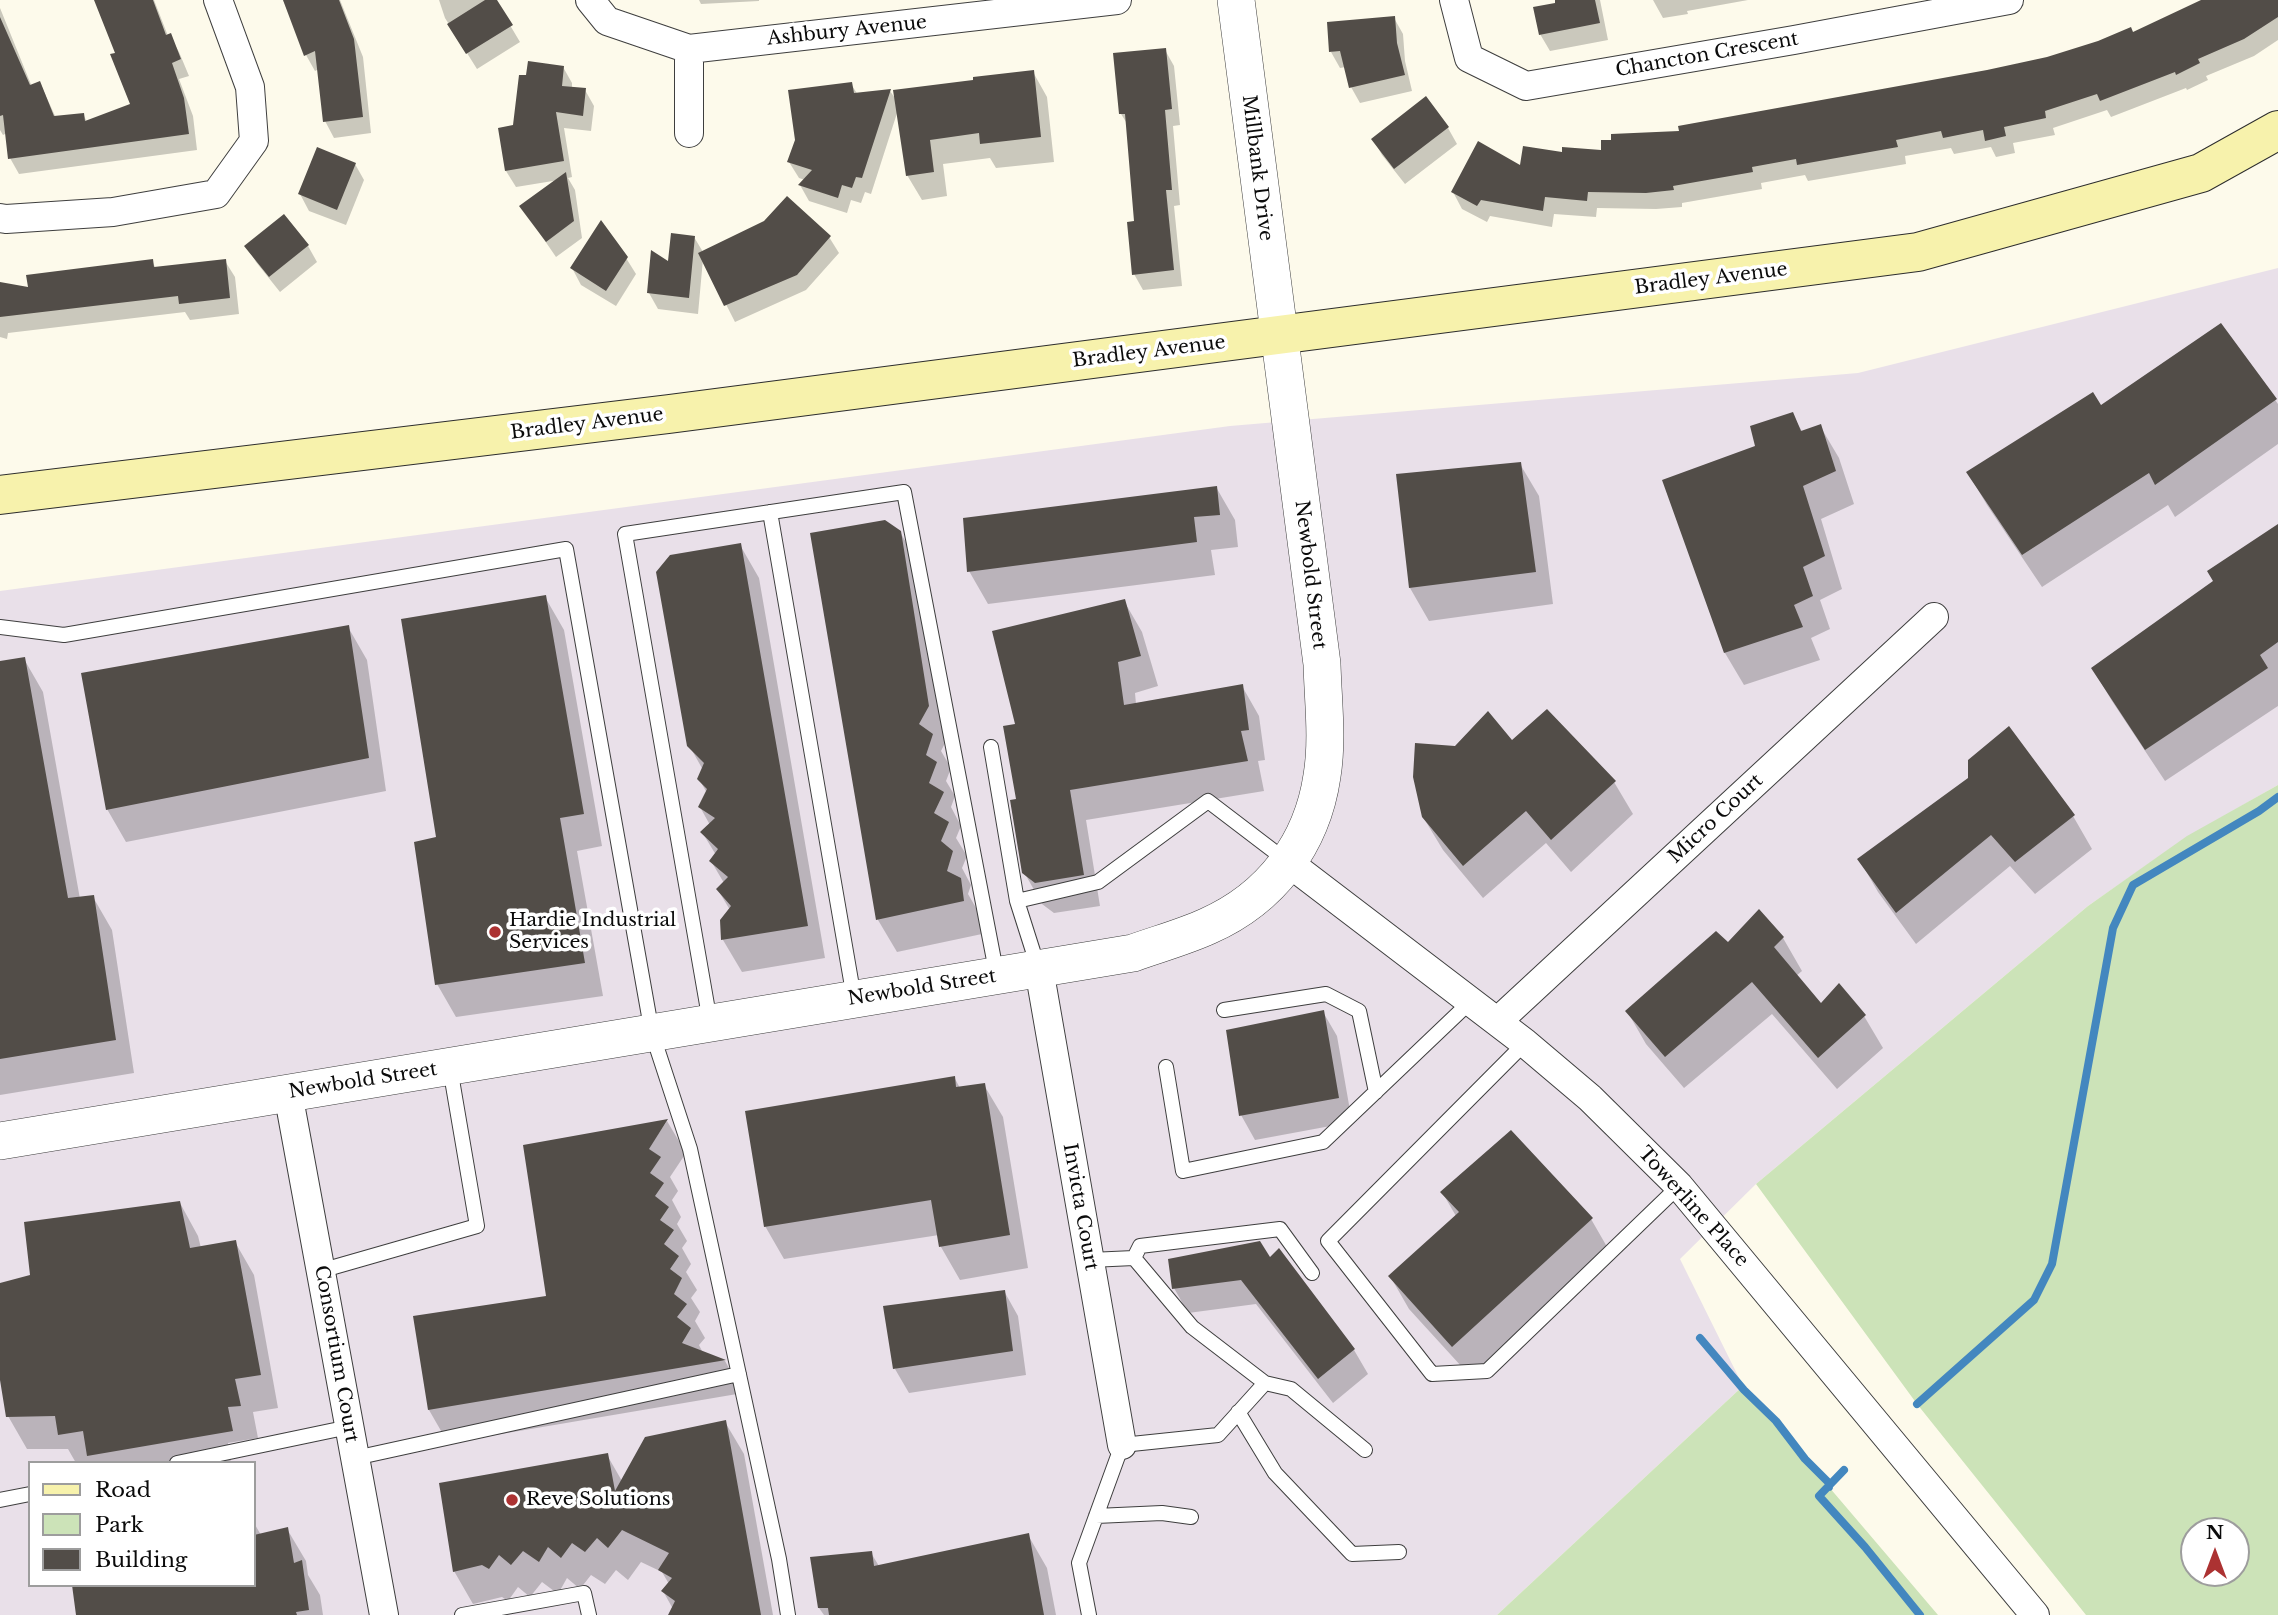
<!DOCTYPE html>
<html>
<head>
<meta charset="utf-8">
<style>
	body { margin:0 }
	#map { position:relative; width:2278px; height:1615px; overflow:hidden; background:#fdfaeb; font-family:"Libre Baskerville",serif }
	canvas { display:block }
	.legend { position:absolute; left:28px; top:1461px; width:228px; height:126px; box-sizing:border-box; background:#fff; border:2px solid #9d9d9d; margin:0; padding:9px 12px; list-style:none; font-size:21px; color:#0b0b0b }
	.legend li { display:flex; align-items:center; gap:14px; height:35px }
	.legend b { width:35px; border:2px solid #9d9d9d }
	.north { position:absolute; left:2180px; top:1517px; width:70px; height:70px; box-sizing:border-box; background:#fff; border:2px solid #9d9d9d; border-radius:50%; rotate:0deg; font-size:19px; font-weight:700; line-height:28px; text-align:center; color:#0b0b0b }
	.north::after { content:''; display:block; margin:auto; width:24px; height:32px; background:#ac3232; clip-path:polygon(50% 0,100% 100%,50% 72%,0 100%) }
</style>
</head>
<body>
<div id="map">
<canvas width="2278" height="1615"></canvas>
<ul class="legend">
<li><b style="height:9px;background:#f7f2ac"></b>Road</li>
<li><b style="height:19px;background:#cce3b8"></b>Park</li>
<li><b style="height:19px;background:#524d48"></b>Building</li>
</ul>
<div class="north">N</div>
</div>
<script>
const g = document.querySelector('canvas').getContext('2d');
g.lineJoin = 'round';
function fill(path, color) {
  g.fillStyle = color;
  g.fill(path, 'evenodd');
}
function strokePath(path, color, width, dash) {
  g.strokeStyle = color;
  g.lineWidth = width;
  g.lineCap = dash ? 'butt' : 'round';
  g.setLineDash(dash || []);
  g.stroke(path);
}
function drawText(font, color, halo, rows, align = 'center') {
  g.font = font + ' "Libre Baskerville",serif';
  g.lineWidth = 7;
  g.setLineDash([]);
  g.textBaseline = 'middle';
  g.strokeStyle = halo;
  g.fillStyle = color;
  for (const [text, x, y, turn = 0] of rows) {
    g.save();
    g.translate(x, y);
    g.rotate((+turn || 0) * Math.PI / 180);
    g.textAlign = isNaN(turn) ? turn : align;
    if (halo) g.strokeText(text, 0, 0);
    g.fillText(text, 0, 0);
    g.restore();
  }
}
fill(new Path2D(`
	M2278 268V785L2187 837 2088 906 1756 1184 1680 1259 1743 1386 1497 1615H0V591L1230 426 1858 373ZM30 1463H254V1585H30Z`), '#e9e0e9');
fill(new Path2D(`
	M2278 785V1615H2086L1917 1404 1756 1184 2088 906 2187 836ZM2194 1531H2236V1573H2194Z
	M1743 1386 1938 1615H1497Z`), '#cce3b8');
fill(new Path2D(`
	M96 0H154L168 36H170L179 52 189 76 179 79 193 116 197 150 19 174 10 158 7 133 3 135 0 130V8L32 87 40 83 56 118 83 114 87 122 132 105 117 54Z
	M283 0H340L363 57 371 133 334 138 325 121 319 69 315 71 306 55Z
	M439 0H495L520 42 477 69 445 18Z
	M699 0H759V1L701 4Z
	M1556 0H1600L1608 40 1550 51 1540 34 1557 4Z
	M1653 0H1748L1687 11 1688 14 1663 18Z
	M2213 0H2278V40L2254 56 2206 76 2208 80 2187 90 2186 88 2111 117 2107 110 2053 128 2055 135 2013 143 2015 153 1996 157 1991 147 1954 154 1951 148 1905 156 1906 164 1808 181 1805 175 1761 183 1762 189 1682 203V207L1656 209 1597 208 1596 217 1554 214 1552 227 1490 216 1487 222 1462 209 1453 192 1563 154 1603 152 1681 132 2047 59 2133 33Z
	M1394 18 1403 34 1405 61 1412 91 1360 103 1351 87 1346 67 1340 68 1331 52Z
	M1165 50 1174 66 1180 125 1173 126 1180 205 1174 206 1182 286 1143 290 1134 274 1136 223 1128 125 1121 114Z
	M563 67 572 83V89L585 90 594 106 591 131 564 128 572 177 568 178 575 190 582 238 556 257 521 206 559 180 516 187 506 171 514 127Z
	M1033 72 1047 97 1054 162 996 168 990 158 943 164 947 196 922 200 907 175 898 110 871 194 865 192 861 203 851 200 847 213 809 201 800 185 805 180 799 178 789 162 851 84 858 95 890 91 897 101Z
	M1448 128 1457 144 1405 184 1382 155 1373 139Z
	M355 164 364 180 346 225 309 211 300 194Z
	M694 237 703 252 829 237 839 253 806 290 735 322 703 259 698 314 658 309 649 293 670 264Z
	M247 246H308L317 262 280 292 256 262Z
	M626 258 636 274 616 306 581 285 572 268Z
	M152 261 156 269 225 261 235 277 239 314 190 320 185 312 8 333 7 339 0 337V284L30 290Z
	M2221 325 2278 404V444L2175 517 2168 505 2042 587 1987 505 1968 473 2100 408Z
	M1792 414 1803 433 1820 426 1839 458 1854 504 1821 519 1842 589 1820 600 1830 629 1811 638 1820 660 1744 685 1725 653 1664 481 1757 447Z
	M1520 464 1539 496 1553 604 1429 621 1410 588 1398 476Z
	M1216 487 1235 520 1238 547 1211 550 1215 575 988 604 969 571Z
	M2278 526V706L2165 781 2112 701 2093 669 2215 582Z
	M900 532 919 565 947 739 941 751 951 768 946 781 955 796 951 807 961 826 956 838 967 856 962 868 971 885 968 894 979 913 982 934 897 952 878 920 812 534Z
	M740 545 759 578 825 958 742 972 723 940 721 921 730 910 718 890 724 883 711 861 716 855 702 832 710 825 700 807 707 793 699 779 703 770 689 745Z
	M545 597 564 630 602 846 577 851 603 996 456 1017 437 984 438 839Z
	M1124 601 1142 632 1158 686 1135 693 1136 704 1242 686 1259 716 1265 760 1258 761 1264 791 1086 820 1100 906 1054 913 1042 904 1024 872 1018 800 1017 726Z
	M348 627 367 660 386 791 126 842 107 809Z
	M24 659 43 692 80 899 93 897 112 930 134 1073 0 1095V663Z
	M1456 747 1614 782 1633 814 1571 872 1546 843 1483 898 1443 850 1423 817Z
	M2073 816 2092 849 2035 894 2010 866 1916 944 1878 892 1859 859Z
	M1783 938 1802 971 1796 976 1821 1006 1864 1016 1883 1048 1837 1089 1772 1014 1684 1088 1646 1044 1627 1011 1728 945Z
	M1323 1012 1337 1036 1352 1122 1255 1140 1241 1115Z
	M954 1077 960 1088 984 1085 1003 1117 1028 1268 960 1280 941 1247 939 1235 784 1259 765 1226Z
	M667 1121 686 1153 670 1177 678 1191 672 1200 681 1217 677 1224 687 1241 682 1248 691 1264 686 1272 697 1290 691 1298 700 1312 695 1321 705 1338 699 1345 703 1353 725 1361 743 1393 448 1443 429 1410 415 1318 548 1297Z
	M1442 1192 1591 1219 1610 1252 1472 1378 1409 1309 1390 1276 1456 1216Z
	M180 1203 198 1236 201 1248 235 1242 254 1275 278 1408 253 1412 258 1438 228 1443 231 1463H76L68 1449H27L8 1416 0 1370V1284L32 1276Z
	M1270 1260 1354 1350 1368 1374 1333 1403 1256 1304 1188 1313 1174 1288Z
	M1004 1291 1018 1316 1026 1375 909 1393 895 1369Z
	M725 1422 744 1454 773 1615H670L673 1609 663 1591 669 1584 662 1572 641 1562 628 1580 616 1570 605 1584 591 1575 580 1589 567 1578 558 1594 542 1582 530 1597 518 1587 508 1601 502 1597 473 1604 454 1571 607 1455 622 1481Z
	M254 1523 261 1535 287 1529 306 1561 308 1575 320 1595 323 1615H78L254 1585Z
	M1028 1535 1047 1568 1056 1615H824L819 1608 871 1553 879 1566Z`), '#0003');
strokePath(new Path2D(`
	M1700 1338 1744 1390 1776 1421 1805 1459 1829 1483V1487
	M1917 1404 2034 1300 2052 1264 2113 928 2133 885 2259 811 2278 797
	M1844 1470 1819 1496 1865 1547 1920 1615`), '#4387bf', 8);
fill(new Path2D(`
	M94 0H153L166 35 171 33 181 59 172 63 184 98 189 134 8 159 3 115 0 116V17L30 85 40 81 54 116 84 113 85 121 130 104 110 54 115 53Z
	M283 0H339L354 39 363 117 323 122 315 51 304 56Z
	M485 0H497L513 25 466 54 447 24Z
	M1555 0H1595L1600 23 1539 35 1533 7 1555 3Z
	M2201 0H2278V17L2244 39 2198 59 2200 63 2176 75 2175 72 2100 101 2097 94 2045 111 2046 118 2004 127 2006 136 1985 141 1983 130 1943 138 1941 131 1896 140 1898 147 1797 165 1796 159 1752 167 1753 172 1673 186 1674 190 1646 193 1588 192 1587 201 1545 197 1543 211 1481 200 1477 206 1451 192 1478 141 1520 165 1523 146 1562 152V147L1601 150V140H1611V134L1679 131 1678 126 1987 70 2047 57 2098 41 2131 27 2133 32Z
	M1395 16 1397 43 1405 75 1349 88 1340 51 1329 52 1327 22Z
	M1166 48 1172 109 1165 110 1172 190H1166L1174 270 1132 275 1127 222 1134 221 1125 114H1119L1113 53Z
	M528 61 564 66 562 86 586 88 583 116 556 112 564 161 505 171 498 128 513 125 519 75H526Z
	M1034 70 1041 137 980 144 979 133 930 140 934 172 906 176 893 90 973 80V77Z
	M852 82 854 93 891 89 862 178 856 177 852 188 842 185 838 198 798 185 812 170 787 162 795 140 788 90Z
	M1426 96 1449 127 1394 169 1371 139Z
	M317 147 356 163 337 210 298 194Z
	M566 172 574 221 546 242 519 206Z
	M787 196 831 236 797 275 724 306 698 253 764 221Z
	M284 214 309 245 269 277 244 246Z
	M601 220 628 257 606 291 570 268Z
	M671 233 695 236 689 298 647 293 651 250 668 261Z
	M153 259 154 267 226 259 230 298 179 304 178 296 0 317V282L28 287 26 275Z
	M2221 323 2277 399 2155 485 2149 473 2022 555 1966 472 2093 392 2101 405Z
	M1793 412 1801 431 1821 424 1836 471 1803 486 1825 556 1803 567 1813 596 1794 605 1803 627 1724 653 1662 480 1755 446 1750 426Z
	M1521 462 1536 572 1409 588 1396 474Z
	M1217 486 1220 515 1194 517 1197 542 967 572 963 518Z
	M885 520 901 531 929 706 919 724 933 734 926 755 937 762 929 783 944 792 934 813 949 822 941 841 953 851 947 871 961 878 964 901 876 920 810 533Z
	M2278 524V642L2260 655 2268 668 2145 750 2091 668 2213 581 2207 571Z
	M741 543 808 926 721 940 720 920 731 906 716 889 728 877 709 861 718 849 700 832 715 818 698 807 707 789 697 779 704 763 687 746 656 572 670 555Z
	M546 595 584 814 560 818 585 963 435 985 414 842 436 837 401 619Z
	M1125 599 1141 656 1118 662 1124 705 1243 684 1249 730 1241 731 1248 761 1070 790 1084 875 1035 883 1022 873 1010 800 1016 799 1003 726 1015 724 992 631Z
	M349 625 369 758 106 810 81 673Z
	M25 657 68 898 94 895 116 1040 0 1059V661Z
	M1547 709 1616 781 1551 840 1526 811 1463 866 1422 817 1413 777 1415 743 1455 746 1488 711 1512 740Z
	M2009 726 2075 815 2015 862 1991 835 1896 913 1857 859 1968 778V760Z
	M1759 909 1784 937 1774 947 1821 1003 1839 983 1866 1015 1818 1058 1752 982 1665 1057 1625 1011 1716 931 1728 942Z
	M1324 1010 1339 1098 1239 1116 1226 1030Z
	M955 1076 956 1087 985 1083 1010 1235 939 1247 931 1200 764 1227 745 1111Z
	M668 1119 649 1149 661 1157 650 1173 664 1183 655 1196 669 1207 660 1220 674 1230 664 1244 679 1256 670 1269 682 1278 674 1294 687 1304 677 1317 691 1328 682 1343 726 1360 428 1410 413 1316 546 1296 523 1145Z
	M1511 1130 1593 1218 1452 1347 1388 1276 1459 1212 1440 1192Z
	M180 1201 190 1248 236 1240 261 1375 235 1379 241 1406 228 1407 233 1431 87 1456 83 1431 58 1435 55 1416 6 1417 0 1380V1283L30 1275 24 1222Z
	M1260 1241 1270 1257 1279 1248 1355 1349 1318 1379 1241 1280 1172 1289 1168 1259Z
	M1005 1290 1013 1351 893 1369 883 1306Z
	M726 1420 761 1615H668L675 1601 661 1591 672 1578 658 1570 669 1553 622 1530 608 1548 597 1538 585 1552 572 1543 561 1558 548 1547 539 1562 523 1551 511 1565 499 1555 489 1569 482 1565 453 1572 439 1483 608 1453 615 1491 645 1437Z
	M288 1527 294 1563 302 1560 309 1610 296 1612 297 1615H76L72 1585H254V1535Z
	M1029 1533 1044 1615H829L828 1608H818L810 1557 872 1551 874 1566Z`), '#524d48');
const service = new Path2D(`
	M770 512 854 998
	M0 627 64 635 566 549 652 1033 690 1149 779 1559 788 1615
	M991 747 1017 901
	M1038 967 1017 901 1098 882 1208 801 1288 862
	M1224 1010 1326 994 1359 1011 1376 1092
	M710 1022 625 534 904 492 997 976
	M1525 1043 1328 1241 1432 1374 1487 1371 1679 1186
	M1166 1067 1183 1171 1323 1142 1470 1002
	M1134 1258 1140 1246 1280 1229 1312 1273
	M320 1271 477 1226 450 1068
	M1265 1383 1291 1389 1365 1450
	M1238 1412 1275 1473 1352 1554 1399 1552
	M355 1458 739 1374
	M177 1463 349 1427
	M0 1500 30 1494
	M1096 1516 1162 1513 1191 1517
	M462 1615 584 1593 589 1615
	M1089 1615 1079 1563 1122 1445 1218 1435 1265 1383 1192 1327 1134 1258 1090 1260`);
const minor = new Path2D(`
	M590 0 607 21 689 49 1117 0
	M1454 0 1469 58 1526 86 1794 40 2009 0
	M689 49V133
	M0 218 6 219 113 212 216 194 254 141 250 87 218 0
	M1289 863 1525 1043 1590 1098 1679 1186 2035 1615
	M1039 969 1122 1445
	M1498 1021 1934 617
	M288 1093 384 1615`);
const tertiary = new Path2D(`
	M0 1141 1133 953C1158 944 1184 937 1208 926 1271 898 1312 844 1322 776 1328 739 1323 701 1322 664L1236 0`);
const secondary = new Path2D(`
	M0 495 669 414 1918 252 2201 173 2278 130`);
strokePath(service, '#3e3e3e', 16);
strokePath(minor, '#3e3e3e', 30);
strokePath(tertiary, '#3e3e3e', 38);
strokePath(secondary, '#2d2d2d', 40);
strokePath(service, '#fff', 14);
strokePath(minor, '#fff', 28);
strokePath(tertiary, '#fff', 37);
strokePath(secondary, '#f7f2ac', 38);
for (const [x, y, r, color] of [
	[495,932,7,"#ac3232"],
	[512,1500,7,"#ac3232"]
]) {
  const dot = new Path2D();
  dot.arc(x, y, r, 0, 2 * Math.PI);
  g.fillStyle = color;
  g.fill(dot);
  strokePath(dot, '#fff', 2.5);
}
drawText('19px', '#0b0b0b', '#fff', [
	["Ashbury Avenue",847,31,-6],
	["Chancton Crescent",1707,55,-10],
	["Millbank Drive",1257,168,83],
	["Bradley Avenue",1711,279,-7],
	["Bradley Avenue",1149,352,-7],
	["Bradley Avenue",587,424,-7],
	["Newbold Street",1310,575,83],
	["Micro Court",1716,819,-43],
	["Newbold Street",922,988,-9],
	["Newbold Street",363,1081,-9],
	["Invicta Court",1080,1207,80],
	["Towerline Place",1693,1207,48],
	["Consortium Court",336,1354,80]
]);
drawText('19px', '#0b0b0b', '#fff', [
	["Hardie Industrial",509,921],
	["Services",509,943],
	["Reve Solutions",526,1500]
], 'left');
</script>
</body>
</html>
